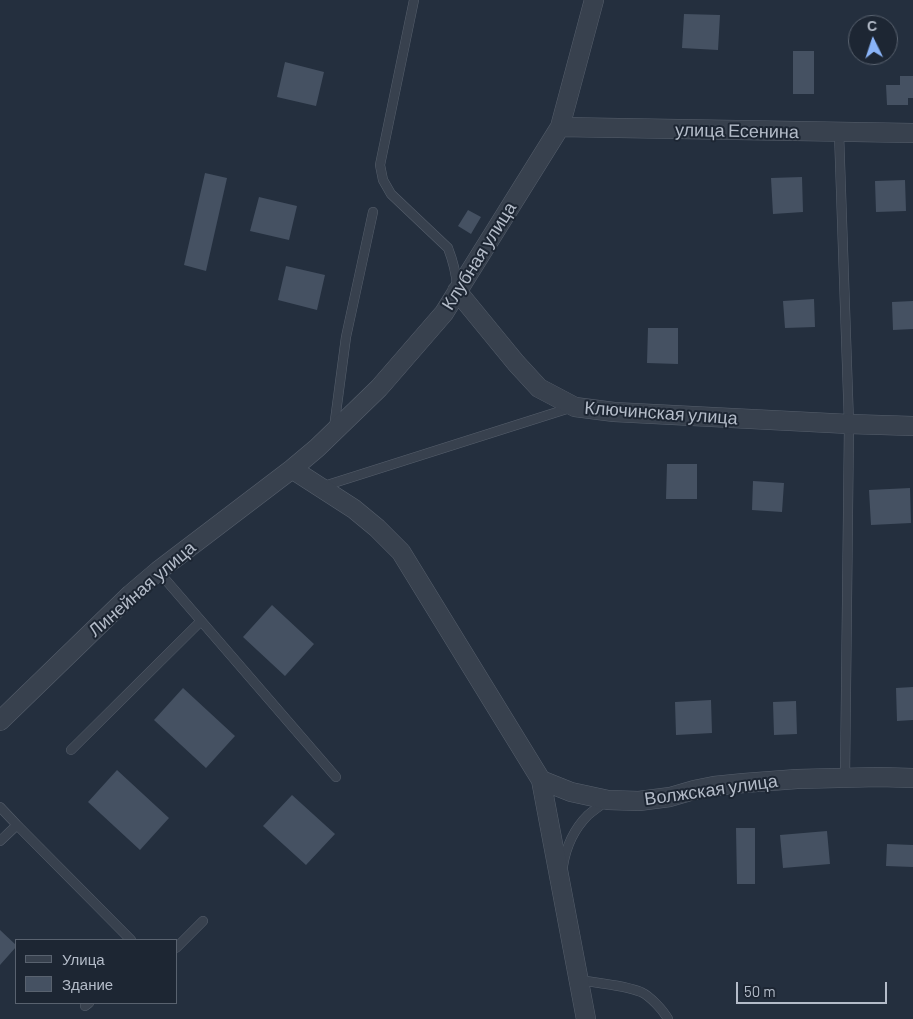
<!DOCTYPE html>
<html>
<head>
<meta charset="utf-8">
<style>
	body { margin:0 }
	#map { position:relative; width:913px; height:1019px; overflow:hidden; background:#242f3e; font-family:Barlow,sans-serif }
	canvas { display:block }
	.legend { position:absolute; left:15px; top:939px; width:162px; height:65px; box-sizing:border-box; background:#1d2633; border:1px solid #59626f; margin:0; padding:6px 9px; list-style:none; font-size:15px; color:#b4bcc9 }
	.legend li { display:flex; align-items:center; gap:10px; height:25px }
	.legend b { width:25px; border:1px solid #59626f }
	.north { position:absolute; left:848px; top:15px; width:50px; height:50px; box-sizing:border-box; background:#1d2633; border:1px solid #59626f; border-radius:50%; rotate:356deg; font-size:14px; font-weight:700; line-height:20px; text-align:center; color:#b4bcc9 }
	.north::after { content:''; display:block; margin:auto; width:18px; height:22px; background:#8ab4f8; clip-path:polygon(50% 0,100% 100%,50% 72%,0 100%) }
	.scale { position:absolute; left:736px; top:982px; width:151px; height:22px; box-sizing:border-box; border:2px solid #b4bcc9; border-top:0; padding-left:6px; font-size:15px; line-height:18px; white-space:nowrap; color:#b4bcc9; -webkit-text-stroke:4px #1d2633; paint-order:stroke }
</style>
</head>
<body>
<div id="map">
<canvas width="913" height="1019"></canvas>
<ul class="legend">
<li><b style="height:6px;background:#38414e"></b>Улица</li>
<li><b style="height:14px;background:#455162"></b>Здание</li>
</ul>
<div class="north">С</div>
<div class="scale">50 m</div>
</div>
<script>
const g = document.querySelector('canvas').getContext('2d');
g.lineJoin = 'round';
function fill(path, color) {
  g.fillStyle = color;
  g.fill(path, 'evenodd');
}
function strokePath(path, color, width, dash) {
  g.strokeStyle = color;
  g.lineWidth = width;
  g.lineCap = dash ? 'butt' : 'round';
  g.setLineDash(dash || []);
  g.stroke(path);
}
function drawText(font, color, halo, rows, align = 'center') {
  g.font = font + ' Barlow,sans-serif';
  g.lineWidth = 4;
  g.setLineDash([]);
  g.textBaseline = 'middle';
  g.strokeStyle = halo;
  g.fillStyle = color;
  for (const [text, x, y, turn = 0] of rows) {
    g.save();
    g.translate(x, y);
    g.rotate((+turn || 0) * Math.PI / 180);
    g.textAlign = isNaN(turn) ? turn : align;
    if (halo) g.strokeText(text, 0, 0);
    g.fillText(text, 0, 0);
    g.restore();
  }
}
fill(new Path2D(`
	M684 14 720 15 718 50 682 48Z
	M793 51H814V94H793Z
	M285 62 324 72 316 106 277 97Z
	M900 76H913V98H908V105H887L886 85H900Z
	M205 173 227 178 206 271 184 265Z
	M802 177 803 212 773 214 771 178Z
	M905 180 906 211 876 212 875 181Z
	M259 197 297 206 289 240 250 231Z
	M468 210 481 217 471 234 458 226Z
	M286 266 325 275 317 310 278 300Z
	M814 299 815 327 785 328 783 301Z
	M913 301V329L893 330 892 302Z
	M648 328H678V364L647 363Z
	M667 464H697V499H666Z
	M753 481 784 483 782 512 752 510Z
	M910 488 911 523 871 525 869 490Z
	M272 605 314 644 285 676 243 637Z
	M913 687V720L897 721 896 688Z
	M183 688 235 736 206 768 154 720Z
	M711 700 712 733 676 735 675 702Z
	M796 701 797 734 774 735 773 702Z
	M117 770 169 818 140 850 88 802Z
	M292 795 335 834 306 865 263 826Z
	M736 828H755V884H737Z
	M827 831 830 864 783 868 780 835Z
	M887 844 913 845V867L886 866Z
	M0 930 16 945V947L0 965Z`), '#455162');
const lane = new Path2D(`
	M414 0 380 165 383 180 391 194 448 248C453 261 456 272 457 286
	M839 133 849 424 845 778
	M334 428 346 337 373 212
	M321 487 573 407
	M158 571 336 777
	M71 750 201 621
	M0 807 17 825 0 841
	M17 825 131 940
	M563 866C566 847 574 829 588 815 594 810 601 805 608 800
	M176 948 203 921
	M579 980C597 983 624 985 641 992 650 996 663 1010 668 1019
	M85 1006 89 1003`);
const street = new Path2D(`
	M560 127 913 133
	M457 291 516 363 539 388 575 407 614 412 849 424 913 426
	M292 469 354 509 377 528 401 552 541 780 586 1019
	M0 721 131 594 158 571 292 469 317 448 379 388 444 313 560 127 594 0
	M541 780 571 792 608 800 639 801 670 797 694 790 714 786 744 783 797 779 879 777 913 778`);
strokePath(lane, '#565f6c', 10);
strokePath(street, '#565f6c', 20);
strokePath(lane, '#38414e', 9);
strokePath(street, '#38414e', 19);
drawText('18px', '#b4bcc9', '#1d2633', [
	["улица Есенина",737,131,1],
	["Клубная улица",479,256,-58],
	["Ключинская улица",661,413,4],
	["Линейная улица",142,589,-41],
	["Волжская улица",711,790,-8]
]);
</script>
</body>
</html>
